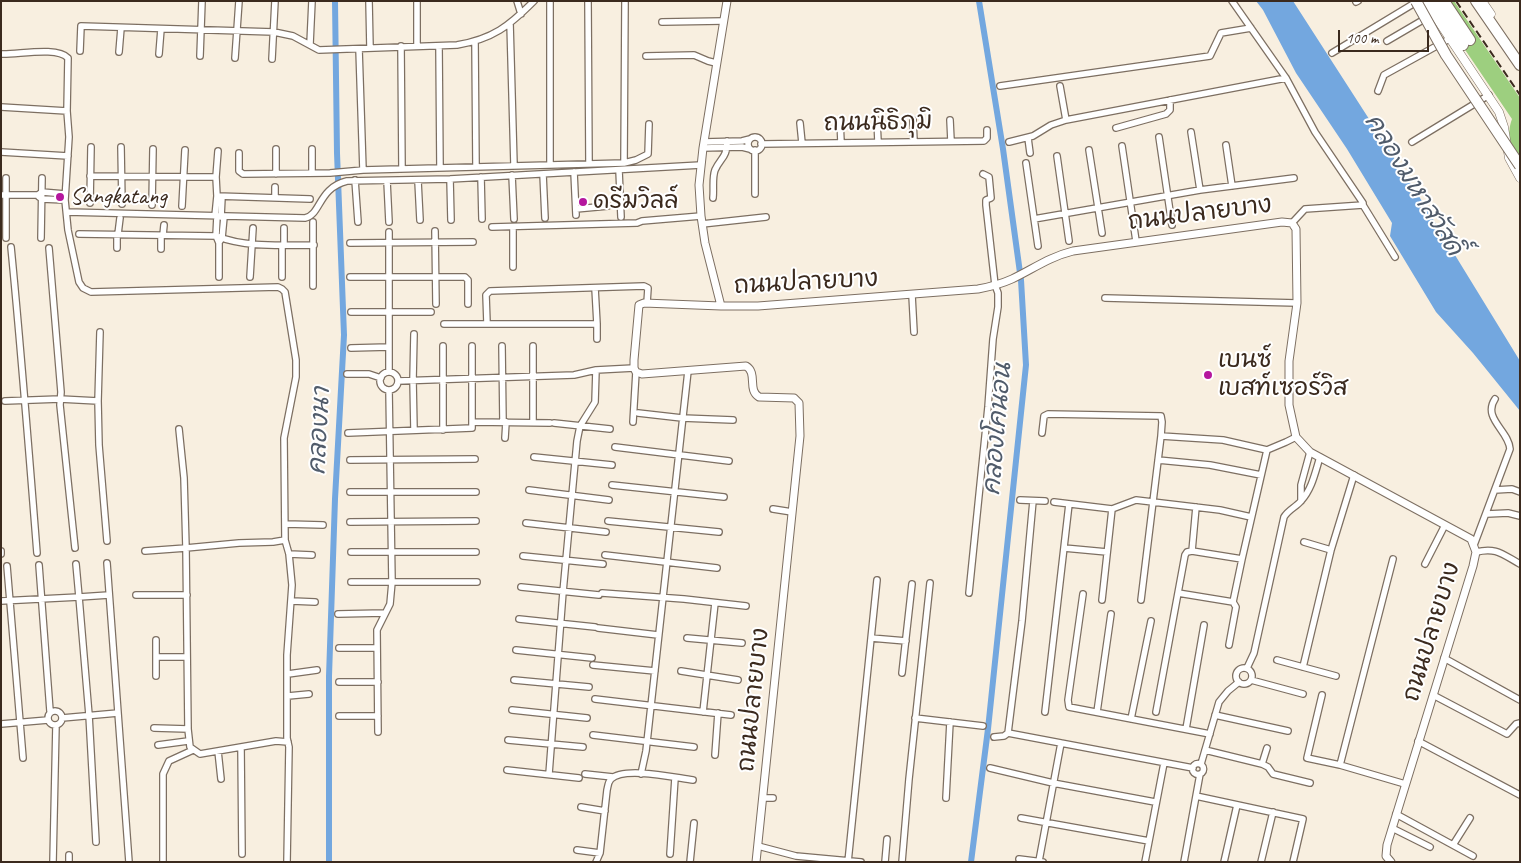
<!DOCTYPE html>
<html>
<head>
<meta charset="utf-8">
<style>
	body { margin:0 }
	#map { position:relative; width:1521px; height:863px; overflow:hidden; background:#f8efe0; font-family:Caveat,sans-serif }
	canvas { display:block }
	.frame { position:absolute; inset:0; border:2px solid #3b2a1e; pointer-events:none }
	.scale { position:absolute; left:1338px; top:30px; width:91px; height:22px; box-sizing:border-box; border:2px solid #3b2a1e; border-top:0; padding-left:6px; font-size:15px; line-height:18px; white-space:nowrap; color:#3b2a1e; -webkit-text-stroke:4px #fff; paint-order:stroke }
</style>
</head>
<body>
<div id="map">
<canvas width="1521" height="863"></canvas>
<div class="frame"></div>
<div class="scale">100 m</div>
</div>
<script>
const g = document.querySelector('canvas').getContext('2d');
g.lineJoin = 'round';
function fill(path, color) {
  g.fillStyle = color;
  g.fill(path, 'evenodd');
}
function strokePath(path, color, width, dash) {
  g.strokeStyle = color;
  g.lineWidth = width;
  g.lineCap = dash ? 'butt' : 'round';
  g.setLineDash(dash || []);
  g.stroke(path);
}
function drawText(font, color, halo, rows, align = 'center') {
  g.font = font + ' Caveat,"Playpen Sans Thai",sans-serif';
  g.lineWidth = 4;
  g.setLineDash([]);
  g.textBaseline = 'middle';
  g.strokeStyle = halo;
  g.fillStyle = color;
  for (const [text, x, y, turn = 0] of rows) {
    g.save();
    g.translate(x, y);
    g.rotate((+turn || 0) * Math.PI / 180);
    g.textAlign = isNaN(turn) ? turn : align;
    if (halo) g.strokeText(text, 0, 0);
    g.fillText(text, 0, 0);
    g.restore();
  }
}
fill(new Path2D(`
	M1432 1H1454L1520 98V169C1510 156 1506 134 1512 119Z`), '#9dcf7f');
fill(new Path2D(`
	M1256 1H1293L1420 198 1520 361V411L1473 353 1436 312 1390 236 1392 223 1347 149 1296 73 1263 10Z`), '#73a7df');
strokePath(new Path2D(`
	M329 862V676L335 499 344 335 337 153 335 1
	M971 862 988 729 1026 365 1021 280 1003 149 979 1`), '#73a7df', 6);
const minor = new Path2D(`
	M369 1 370 48
	M417 1V46
	M517 1 521 14
	M550 1V164
	M588 1 589 163
	M1232 1 1286 78 1315 132 1363 203V205L1395 257
	M1356 2 1358 1
	M662 22 723 21
	M510 23 514 165
	M1387 41 1428 17
	M475 42 476 166
	M310 44 312 1
	M401 46 402 169
	M439 46 440 168
	M359 49 363 170
	M80 51 81 26 274 32 293 36 319 50 457 45C493 39 509 26 534 1
	M119 52 121 28
	M1332 53 1418 1
	M1 54C17 55 57 46 68 58L67 111 69 137 65 200 68 230 79 282 83 288 91 292 278 287 282 289 285 292 296 360V377L284 438 285 540 289 554 292 585 287 655V738L289 747 287 862
	M159 54 161 29
	M200 56 202 1
	M646 56 694 55 708 61 716 63
	M235 58 239 1
	M272 59 275 1
	M1000 86 1210 56 1221 33 1251 28
	M1060 86 1066 120
	M1378 91 1384 75 1451 38
	M1 107 67 111
	M877 120 878 142
	M913 120 914 141
	M950 120 951 141
	M840 121 841 142
	M800 123 802 143
	M1116 128 1166 114 1170 110V100
	M1191 132 1200 190
	M1159 137 1172 225
	M748 144a7 7 0 1 1 14 0a7 7 0 1 1-14 0Z
	M1028 138 1030 153
	M704 142 742 141 750 139
	M1009 142 1033 136 1051 125 1066 120 1286 78
	M1412 142 1489 95
	M761 144 984 141 987 138V130
	M1226 145 1232 186
	M1122 146 1136 241
	M121 147 122 204
	M703 148 742 147 750 149
	M755 150V194
	M1089 150 1102 233
	M1 152 68 156
	M239 153V171L243 174 330 173 363 170 624 163 636 160 648 154 649 124
	M1057 156 1069 241
	M624 163 625 1
	M1026 163 1038 246
	M619 170 621 217
	M574 172 576 215
	M312 173V149
	M276 174V149
	M543 174 545 218
	M512 175 514 219
	M90 176 216 177 217 196 310 199
	M216 177 218 151
	M481 177 482 219
	M450 179 451 220
	M355 180 358 222
	M387 181 389 222
	M418 181 420 220
	M275 187V198
	M1 195H38L42 192 65 194
	M39 197 42 199 65 200
	M713 198C714 189 712 178 715 170 721 157 727 158 727 141
	M90 203 91 147
	M152 205 153 149
	M182 206 185 150
	M576 209 608 206
	M67 212 305 218C321 215 318 188 347 181L450 179 701 165
	M215 216 217 196
	M217 216 216 236 219 243V277
	M221 217 222 197
	M1034 219 1200 190 1294 178
	M1292 223 1305 209 1363 205
	M702 224 766 217
	M492 227 637 223 642 221 701 216
	M284 228V245
	M435 231 436 304
	M389 232V372
	M79 234 216 236C247 248 281 245 314 245
	M117 234V248
	M118 234 120 218
	M163 235 164 225
	M6 238V178
	M41 238 42 178
	M220 241 222 238 224 217
	M350 243 473 242
	M282 245V277
	M11 247C21 349 29 451 37 553
	M49 248 61 392 60 405 75 548
	M161 249V235
	M513 267V227
	M250 277 253 228
	M350 277H465L468 280V304
	M313 286V222
	M912 295 914 332
	M1105 298 1297 303
	M351 312H431
	M487 323 486 295 490 291 644 286 648 288 647 303
	M444 324H597L595 288
	M597 324V339
	M100 332 98 401 99 445 107 541
	M414 334 413 380 414 430
	M443 346V430
	M502 346 503 422
	M533 346V422
	M351 348 389 347
	M380 381a9 9 0 1 1 18 0a9 9 0 1 1-18 0Z
	M347 374H369L381 378
	M398 381 574 375 596 370 634 368
	M5 401 60 399 98 401
	M638 413 682 418 733 420
	M473 422 550 423
	M633 422 636 372
	M554 423 610 429
	M348 433 472 428V346
	M1042 433 1044 416 1048 414 1161 416 1162 422 1161 436 1141 600
	M1161 436 1223 440 1267 450
	M505 438 506 422
	M615 447 729 461
	M1267 450 1286 442 1296 437
	M534 457 612 465
	M350 460 475 459
	M1158 460 1210 465 1261 475
	M612 485 724 497
	M529 490 609 500
	M1495 490 1512 489 1520 492
	M350 492H476
	M1020 500 1045 501
	M1301 501V485L1310 452
	M1054 502 1112 509 1136 500 1220 510 1251 517
	M773 509 792 512
	M1487 514 1508 513 1520 516
	M608 521 719 532
	M350 522 476 521
	M526 523 606 532
	M286 524 323 525
	M285 540 273 542 239 543 186 548 188 729 190 747 200 754 276 741 288 742
	M1304 542 1331 550
	M1474 545 1510 449C1509 431 1482 418 1495 399
	M1064 548 1107 552
	M1 551V554
	M145 551 186 548 184 478 179 429
	M1192 551 1196 507
	M351 552H476
	M1476 552C1496 547 1502 554 1520 564
	M289 554 312 555
	M605 555 717 568
	M523 556 603 564
	M107 563 129 862
	M76 564 79 597 109 595
	M1425 564 1445 525
	M39 565 50 711
	M7 566 23 758
	M351 582H477
	M521 587 599 595
	M602 593 684 599 746 606
	M969 593 988 407 993 339 998 307V293L995 285 986 205V200L991 198 989 177 983 174
	M1178 593 1233 602
	M1083 594 1068 700 1069 707 1210 734
	M136 595H187
	M1102 600 1112 509
	M1 601 79 597 89 715 96 842
	M292 601 315 602
	M338 614 384 613
	M519 619 595 627
	M598 628 658 635
	M687 638 742 643
	M871 638 906 641
	M156 640V676
	M1229 645 1236 607 1233 602 1242 559 1267 450
	M339 648H377
	M516 650 592 658
	M156 657H187
	M1444 658 1520 700
	M1277 660 1336 676
	M593 665 655 671
	M1303 667 1331 550 1354 475
	M1236 676a8 8 0 1 1 16 0a8 8 0 1 1-16 0Z
	M1247 668 1254 653 1284 517C1288 510 1296 507 1301 501 1312 489 1315 473 1320 457
	M681 671 738 680
	M902 673 912 584
	M288 674 317 670
	M514 680 589 687
	M1251 680 1303 694
	M339 682H378
	M1322 695 1307 758 1340 765 1405 784
	M1433 695 1507 734 1516 724 1520 723
	M288 696 309 694
	M595 699 731 715
	M512 710 587 718
	M48 718a7 7 0 1 1 14 0a7 7 0 1 1-14 0Z
	M703 712 715 603
	M1045 712 1069 504
	M1097 712 1111 614
	M1156 712 1185 555 1187 552 1192 551 1242 559
	M1215 715 1288 731
	M339 716H378
	M62 718 118 713
	M915 718 983 726
	M1131 719 1151 621
	M1 724 48 720
	M154 728 188 729
	M1186 729 1204 625
	M378 732 377 630 390 604 392 582 389 390
	M1008 733 1022 621 1033 501
	M1008 733 1193 768
	M593 735 694 747
	M994 737 1004 736 1008 733
	M508 740 583 747
	M1418 741 1520 795
	M158 745 188 741
	M241 747 242 854
	M1205 750 1262 764 1268 767 1273 774 1310 783
	M218 751 221 779
	M715 755 718 713
	M1192.5 769a5.5 5.5 0 1 1 11 0a5.5 5.5 0 1 1-11 0Z
	M1201 764 1219 702 1228 691 1239 682
	M1262 764 1267 748
	M1340 765 1393 559
	M990 768 1053 783 1155 802
	M507 770 579 778
	M549 774 563 592 577 441 580 426 595 402 596 370
	M585 774 613 777
	M641 774 646 751 688 371
	M1196 796 1303 819 1293 862
	M763 798H773
	M946 798 950 722
	M581 807 605 811
	M1396 814 1473 856
	M1021 818 1149 841
	M1392 828 1430 847
	M1453 845 1470 818
	M758 846 796 856 861 862
	M577 850 600 853
	M670 854 675 778
	M1019 859 1043 862
	M1039 861 1061 743
	M53 862 56 725
	M69 862V855
	M163 862V774L169 761 193 750
	M596 862 600 853 607 790C608 786 608 782 611 779 624 766 676 778 693 780
	M690 862 694 823
	M848 862 877 580
	M885 862 887 839
	M902 862 909 779 930 583
	M1145 862 1164 763
	M1184 862 1200 774
	M1224 862 1237 805
	M1261 862 1273 812`);
const tertiary = new Path2D(`
	M721 306 705 243 701 216 699 185 703 148 727 1
	M756 862 800 436 799 403 794 398 759 397C747 390 758 373 746 366L642 374 636 372 634 368V360L639 305 644 303 721 306H758L978 289C989 287 1001 284 1012 279 1033 269 1049 257 1073 251L1282 222 1292 223 1296 229 1297 303 1289 361V405L1296 437 1310 452 1471 539 1476 552 1473 566 1387 845 1386 856 1391 862`);
const secondary = new Path2D(`
	M1425 1 1499 112 1504 127 1509 158 1520 178
	M1482 1 1491 14`);
const motorway = new Path2D(`
	M1433 1 1463 45
	M1444 1 1470 40
	M1476 1 1520 65`);
strokePath(minor, '#7d6f62', 8);
strokePath(tertiary, '#7d6f62', 9);
strokePath(secondary, '#7d6f62', 9);
strokePath(motorway, '#7d6f62', 12);
strokePath(minor, '#fff', 5.5);
strokePath(tertiary, '#fff', 7);
strokePath(secondary, '#fff', 8);
strokePath(motorway, '#fff', 10);
strokePath(new Path2D(`
	M1456 1 1520 95`), '#3b2a1e', 2, [8, 4]);
const motorwayBridge = new Path2D(`
	M1416 1 1446 55 1520 166`);
strokePath(motorwayBridge, '#7d6f62', 12, []);
strokePath(motorwayBridge, '#fff', 10);
for (const [x, y, r, color] of [
	[60,197,5,"#b5179e"],
	[583,202,5,"#b5179e"],
	[1208,375,5,"#b5179e"]
]) {
  const dot = new Path2D();
  dot.arc(x, y, r, 0, 2 * Math.PI);
  g.fillStyle = color;
  g.fill(dot);
  strokePath(dot, '#fff', 2);
}
drawText('24px', '#3b2a1e', '#fff', [
	["ถนนนิธิภุมิ",878,123,-1],
	["ถนนปลายบาง",1200,214,-7],
	["ถนนปลายบาง",806,283,-3],
	["ถนนปลายบาง",1432,632,-73],
	["ถนนปลายบาง",754,700,-84]
]);
drawText('24px', '#3b2a1e', '#fff', [
	["Sangkatang",70,197],
	["ดรีมวิลล์",593,202],
	["เบนซ์",1218,361],
	["เบสท์เซอร์วิส",1218,389]
], 'left');
drawText('italic 25px', '#515c6b', '#fff', [
	["คลองมหาสวัสดิ์",1413,185,58],
	["คลองโคนอน",998,429,-85],
	["คลองนา",320,431,-87]
]);
</script>
</body>
</html>
